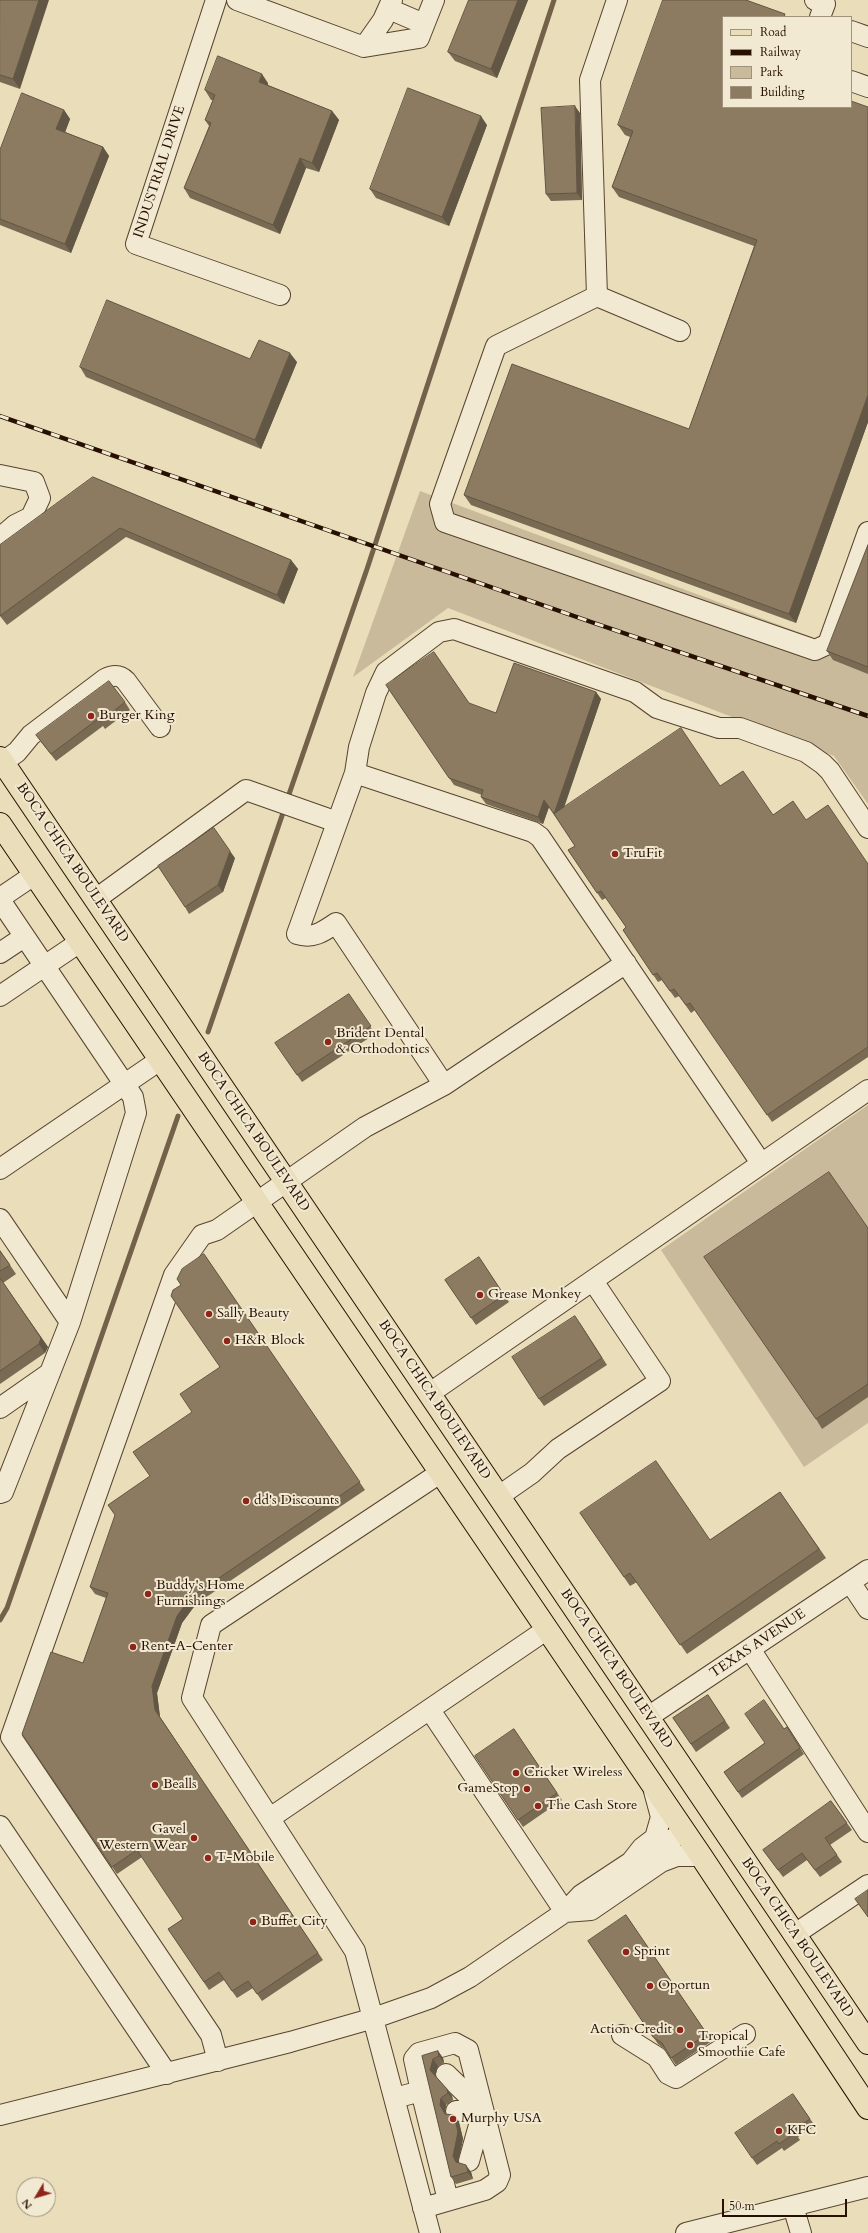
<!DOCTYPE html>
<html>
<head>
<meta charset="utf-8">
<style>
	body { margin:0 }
	#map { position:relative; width:868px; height:2233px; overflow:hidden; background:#e9ddba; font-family:Cardo,serif }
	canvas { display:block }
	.legend { position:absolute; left:722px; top:16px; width:130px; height:92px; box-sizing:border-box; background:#f1e9d2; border:1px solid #a1927e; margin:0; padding:5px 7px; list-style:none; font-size:12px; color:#281000 }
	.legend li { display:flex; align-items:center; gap:8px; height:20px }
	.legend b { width:20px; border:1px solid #a1927e }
	.north { position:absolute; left:16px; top:2177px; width:40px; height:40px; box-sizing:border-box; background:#f1e9d2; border:1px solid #a1927e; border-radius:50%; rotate:232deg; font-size:11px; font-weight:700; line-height:16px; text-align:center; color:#281000 }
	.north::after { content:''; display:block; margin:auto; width:14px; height:18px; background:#8f2418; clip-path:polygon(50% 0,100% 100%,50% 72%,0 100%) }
	.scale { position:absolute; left:722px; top:2199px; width:125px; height:18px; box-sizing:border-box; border:2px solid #281000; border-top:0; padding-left:5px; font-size:12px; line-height:14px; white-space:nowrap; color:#281000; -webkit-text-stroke:3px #f1e9d2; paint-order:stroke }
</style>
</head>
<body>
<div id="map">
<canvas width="868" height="2233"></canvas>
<ul class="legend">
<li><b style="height:5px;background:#e9ddba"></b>Road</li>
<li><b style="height:5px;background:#281000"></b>Railway</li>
<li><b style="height:11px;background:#c8ba9a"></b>Park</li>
<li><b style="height:11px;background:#8c7b61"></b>Building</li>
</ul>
<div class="north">N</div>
<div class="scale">50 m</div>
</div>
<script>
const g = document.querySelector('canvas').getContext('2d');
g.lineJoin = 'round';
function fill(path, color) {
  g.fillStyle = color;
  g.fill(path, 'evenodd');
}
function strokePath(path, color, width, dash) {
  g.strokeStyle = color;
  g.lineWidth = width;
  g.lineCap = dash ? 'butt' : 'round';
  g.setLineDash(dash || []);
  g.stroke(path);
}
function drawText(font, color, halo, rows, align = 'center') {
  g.font = font + ' Cardo,serif';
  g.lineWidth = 4;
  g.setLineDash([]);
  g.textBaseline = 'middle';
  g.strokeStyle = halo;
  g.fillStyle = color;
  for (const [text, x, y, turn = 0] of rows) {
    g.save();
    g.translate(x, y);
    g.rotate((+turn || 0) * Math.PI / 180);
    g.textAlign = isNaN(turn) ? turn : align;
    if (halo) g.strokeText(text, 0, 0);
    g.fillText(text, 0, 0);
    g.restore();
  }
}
fill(new Path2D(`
	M420 491 868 658V804L834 756 448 608 353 677Z
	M868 1105V1423L804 1467 661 1250Z`), '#c8ba9a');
strokePath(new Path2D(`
	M287 800 367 569 554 0
	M208 1032 285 807
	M0 1620 7 1608 178 1116`), '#74614a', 5);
const minor = new Path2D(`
	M216 0 136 244 280 295
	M237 0 364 47 419 38 434 0
	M815 0 825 4 820 17
	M389 9 424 24
	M851 31 868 37
	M364 47 383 20 392 0
	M851 81 868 87
	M597 296 590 80 617 0
	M680 331 597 296 496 346 440 504 445 522 815 650 828 644 868 532
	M0 475 34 482 40 498 31 517 15 525 0 538
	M3 762 17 752 31 735 105 679C113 675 119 674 126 681L160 727
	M355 773 533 832 540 837 761 1163
	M0 898 34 875
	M96 899 246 790 337 822
	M0 900 133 1097 136 1113 70 1322 3 1492 0 1493
	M0 953 24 937
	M0 996 80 942
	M444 1085 336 923C323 932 313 939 297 934L355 773 359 747 376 693 386 672 439 632 454 629 635 692 657 708 719 728H740L806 752 823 764 830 771 868 828
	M0 1169 160 1060
	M0 1219 70 1322
	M430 1393 868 1090
	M0 1408 50 1373
	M499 1496 532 1473 558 1449 660 1381 593 1281
	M850 1582 868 1609
	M750 1649 868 1832
	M430 1710 565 1912
	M648 1717 868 1570
	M270 1818 546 1630
	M0 1826 167 2074
	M645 1857 683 1832
	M565 1912 591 1910 661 1862 677 1856H701
	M795 1934 868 1885
	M622 2035 657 2057 668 2074 676 2078 745 2034
	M218 2061 211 2035 11 1737 174 1275 202 1235 217 1230 365 1127 444 1085 626 963
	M446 2074 483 2110
	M421 2091 448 2200
	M395 2098 421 2091 414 2059 419 2053 455 2043 468 2050 500 2175 497 2182 485 2190 423 2208
	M456 2111 483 2110
	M0 2115 290 2042 374 2018 431 1998 470 1977 565 1912 581 1895 631 1862 642 1848 655 1838 661 1817 654 1791
	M469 2161 483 2111
	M793 2206 801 2233
	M430 2233 355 1951 192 1698 211 1625 440 1473
	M686 2233 868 2187`);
const major = new Path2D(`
	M0 758 868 2043
	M0 824 701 1856 868 2108`);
strokePath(minor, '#58432e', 22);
strokePath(major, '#281000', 24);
strokePath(minor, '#f1e9d2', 20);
strokePath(major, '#e9ddba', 22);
const rail = new Path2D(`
	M0 416 594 623 868 716`);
strokePath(rail, '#281000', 4.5);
strokePath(rail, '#f1e9d2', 3, [9]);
fill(new Path2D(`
	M0 0 20 89 0 82Z
	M469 0H528L497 78 455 61 448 52Z
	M268 83V85L332 111 339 120 319 172 306 168 280 234 190 198 184 188 209 126 205 120 213 100H211L205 90Z
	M723 107H868V422L796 623 471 505 464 495 689 429 754 246 619 197 612 187 630 137 625 135 618 125Z
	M64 110 70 119 65 132 103 147 109 156 71 253 0 225V150Z
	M580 113 582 200 551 201 546 194Z
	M487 125 449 226 376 198 370 189Z
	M297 362 261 449 86 377 80 367Z
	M93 477 291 560 298 569 284 604 126 537 7 625 0 616Z
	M868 545V674L833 660 827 651Z
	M386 685 469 704 496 713 596 692 601 699 564 808 720 786 773 815 806 820 868 864V1057L772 1122 695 1010 691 1013 679 996 675 998 662 980 658 982 623 930 626 927 606 898 602 900 568 850 575 846 549 807 543 824 486 804 481 797 482 795 454 785Z
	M125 702 130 710 105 729 103 726 56 761 41 742Z
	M235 858 223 892 189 914 185 907Z
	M349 994 375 1034 302 1082 275 1043Z
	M868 1228V1397L822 1429 816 1419Z
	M0 1250 16 1274 3 1283 48 1347 45 1353 0 1384Z
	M204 1254 365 1490 196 1604 182 1623 157 1693 160 1717 323 1960 262 2001 253 1988 237 1998 224 1980 209 1990 168 1929 183 1919 142 1857 117 1874 22 1734 83 1663 106 1598 95 1594 90 1587 150 1476 192 1412 220 1367 181 1285Z
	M479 1257 509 1302 476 1325 445 1280Z
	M580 1323 607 1365 544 1406 539 1399Z
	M780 1492 826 1558 687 1654 637 1582 630 1586 580 1513 710 1540Z
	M708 1695 730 1728 696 1752 673 1718Z
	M787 1727 804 1754 742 1798 724 1772Z
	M514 1729 562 1800 523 1827 475 1756Z
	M831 1801 852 1830 830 1845 842 1862 820 1877 807 1860 783 1877 763 1850Z
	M626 1915 712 2041 676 2065 666 2050 658 2044 588 1941Z
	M438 2051 443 2058 444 2063 438 2066 435 2076 452 2096 453 2100 446 2105 445 2112 446 2114 454 2115 459 2122 463 2139 458 2163 471 2172 473 2179 456 2184 451 2177 422 2056Z
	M793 2094 815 2126 798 2137 800 2140 784 2151 782 2148 757 2165 752 2158Z`), '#786a53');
fill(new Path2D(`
	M39 0H49L20 89 13 79Z
	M518 0H528L497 78 491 69Z
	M262 74 268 83 266 91 259 82Z
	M575 106 580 113 582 200 577 193Z
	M64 110 70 119 63 138 56 129Z
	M332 111 339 120 319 172 312 163Z
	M481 116 487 125 449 226 442 217Z
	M103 147 109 156 71 253 65 244Z
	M300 158 306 168 280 234 273 225Z
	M290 353 297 362 261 449 255 440Z
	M868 395V422L796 623 789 614Z
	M291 560 298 569 284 604 277 595Z
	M596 692 601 699 559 821 554 814Z
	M544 800 549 807 543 824 538 817Z
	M230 851 235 858 223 892 218 885Z
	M0 1278 48 1347 45 1353 39 1344Z
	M191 1597 196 1604 182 1623 157 1693 160 1717 323 1960 155 1710 152 1686 177 1616Z
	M438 2051 443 2058 444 2063 439 2056Z
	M433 2059 438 2066 435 2077 430 2070Z
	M447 2089 452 2096 453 2100 448 2093Z
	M441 2098 446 2105 445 2112 450 2121 440 2105Z
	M454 2115 459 2122 463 2139 458 2163 456 2162 453 2156Z
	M466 2165 471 2172 473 2179 468 2172Z`), '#625644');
const building = new Path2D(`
	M0 0H39L13 79 0 75Z
	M469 0H518L491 69 448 52Z
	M663 0H746L785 14 784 17H723V107H851V101L868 107V395L789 614 464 495 512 364 689 429 757 240 612 187 633 131 618 125Z
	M218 56 262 74 259 82 332 111 312 163 300 158 273 225 184 188 211 123 205 120 215 95 205 90Z
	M408 88 481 116 442 217 370 189Z
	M22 93 64 110 56 129 103 147 65 244 0 219V150Z
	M575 106 577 193 546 194 541 108Z
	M107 300 250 359 259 340 290 353 255 440 80 367Z
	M93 477 291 560 277 595 120 528 0 616V545Z
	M868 545V667L827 651Z
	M434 652 469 703 496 713 514 663 596 692 554 814 544 800 538 817 481 797 483 790 449 778 386 685Z
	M109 681 125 702 100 722 98 719 51 754 36 735Z
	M681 728 720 786 743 771 773 815 793 801 806 820 828 805 868 864V1047L767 1115 690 1003 686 1005 674 989 670 991 657 973 653 975 623 930 626 927 601 891 597 893 568 850 575 846 554 814Z
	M214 828 230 851 218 885 185 907 158 866Z
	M349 994 371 1026 297 1075 275 1043Z
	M829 1172 868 1228V1384L816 1419 704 1257Z
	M0 1251 10 1265 0 1271Z
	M204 1254 360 1482 191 1597 177 1616 152 1686 155 1710 318 1953 257 1994 248 1981 232 1991 219 1972 204 1982 168 1929 183 1919 137 1850 112 1867 22 1734 51 1652 83 1663 108 1593 90 1587 115 1515 108 1505 150 1476 133 1452 192 1412 180 1394 220 1367 171 1296 173 1290 181 1285 177 1279 182 1269Z
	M479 1257 504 1295 471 1318 445 1280Z
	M0 1278 41 1338 39 1344 0 1371Z
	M575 1316 602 1358 539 1399 512 1357Z
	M656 1461 710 1540 780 1492 819 1549 680 1645 630 1573 624 1577 580 1513Z
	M708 1695 725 1721 691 1744 673 1718Z
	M764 1700 784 1729 787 1727 800 1748 738 1792 724 1772 765 1743 745 1714Z
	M514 1729 557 1793 518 1820 475 1756Z
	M831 1801 847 1823 825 1838 837 1855 815 1870 802 1853 778 1870 763 1850Z
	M868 1890V1917L855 1899Z
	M626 1915 707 2034 671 2058 662 2043 653 2037 588 1941Z
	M438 2051 439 2056 433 2059 430 2070 447 2089 448 2093 441 2098 440 2105 445 2114 454 2115 458 2132 453 2156 456 2162 466 2165 468 2172 451 2177 422 2056Z
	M793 2094 810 2119 793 2130 795 2133 779 2144 777 2141 752 2158 735 2133Z`);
fill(building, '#8c7b61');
strokePath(building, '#625644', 1);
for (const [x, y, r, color] of [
	[91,716,4,"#8f2418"],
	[615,854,4,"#8f2418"],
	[328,1042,4,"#8f2418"],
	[480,1295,4,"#8f2418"],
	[209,1314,4,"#8f2418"],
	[227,1341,4,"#8f2418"],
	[246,1501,4,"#8f2418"],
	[148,1594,4,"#8f2418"],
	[133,1647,4,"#8f2418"],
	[516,1773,4,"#8f2418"],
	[155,1785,4,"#8f2418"],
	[527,1789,4,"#8f2418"],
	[538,1806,4,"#8f2418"],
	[194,1838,4,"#8f2418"],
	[208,1858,4,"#8f2418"],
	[253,1922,4,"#8f2418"],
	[626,1952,4,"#8f2418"],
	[650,1986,4,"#8f2418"],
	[680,2030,4,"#8f2418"],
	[690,2045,4,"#8f2418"],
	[453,2119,4,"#8f2418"],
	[779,2131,4,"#8f2418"]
]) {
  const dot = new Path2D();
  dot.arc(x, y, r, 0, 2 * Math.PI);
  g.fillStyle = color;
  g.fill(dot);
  strokePath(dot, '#f1e9d2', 1.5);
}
drawText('14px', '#281000', '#f1e9d2', [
	["INDUSTRIAL DRIVE",160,172,-72],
	["BOCA CHICA BOULEVARD",72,863,56],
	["BOCA CHICA BOULEVARD",253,1132,56],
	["BOCA CHICA BOULEVARD",434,1400,56],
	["TEXAS AVENUE",758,1644,-34],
	["BOCA CHICA BOULEVARD",616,1669,56],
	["BOCA CHICA BOULEVARD",797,1938,56]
]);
drawText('14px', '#281000', '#f1e9d2', [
	["Burger King",99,716],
	["TruFit",623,854],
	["Brident Dental",336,1034],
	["& Orthodontics",336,1050],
	["Grease Monkey",488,1295],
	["Sally Beauty",217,1314],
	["H&R Block",235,1341],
	["dd's Discounts",254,1501],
	["Buddy's Home",156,1586],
	["Furnishings",156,1602],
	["Rent-A-Center",141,1647],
	["Cricket Wireless",524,1773],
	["Bealls",163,1785],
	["GameStop",519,1789,"right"],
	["The Cash Store",546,1806],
	["Gavel",186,1830,"right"],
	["Western Wear",186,1846,"right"],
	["T-Mobile",216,1858],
	["Buffet City",261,1922],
	["Sprint",634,1952],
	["Oportun",658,1986],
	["Action Credit",672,2030,"right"],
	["Tropical",698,2037],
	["Smoothie Cafe",698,2053],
	["Murphy USA",461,2119],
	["KFC",787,2131]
], 'left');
</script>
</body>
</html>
